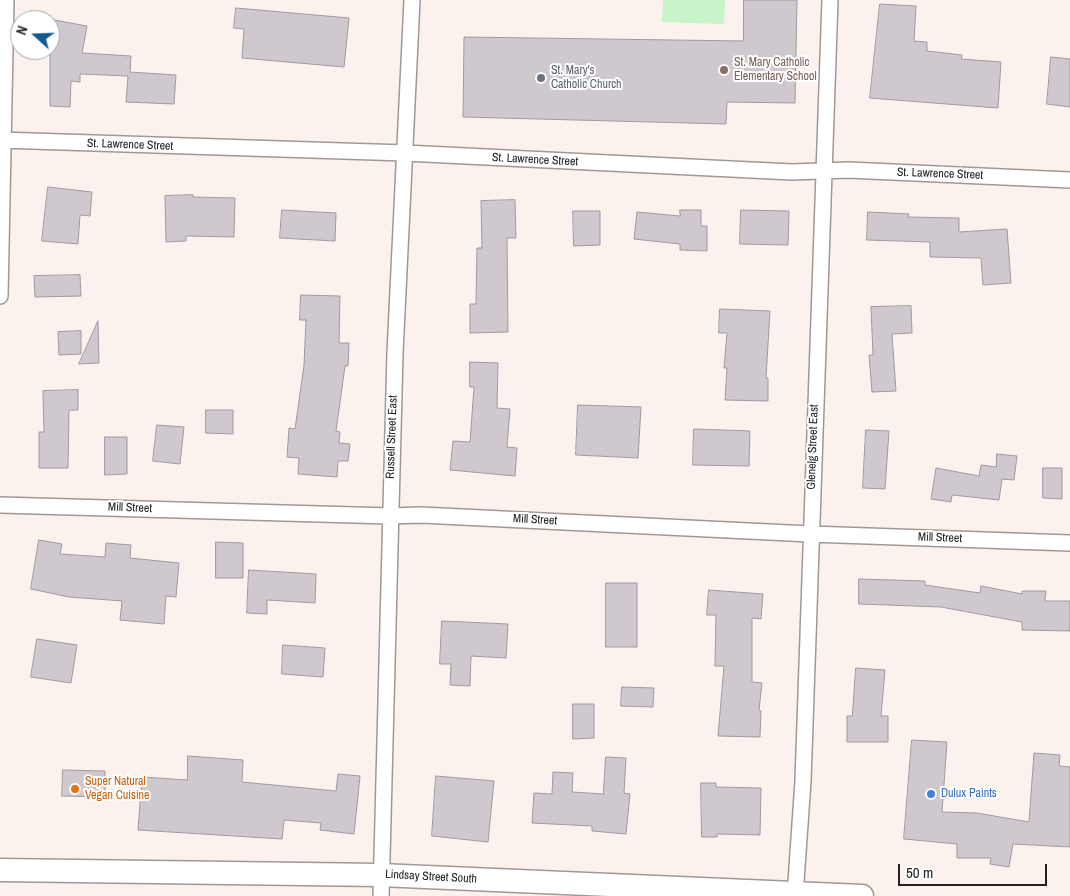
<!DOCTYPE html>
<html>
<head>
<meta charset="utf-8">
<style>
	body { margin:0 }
	#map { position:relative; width:1070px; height:896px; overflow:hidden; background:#fbf2ee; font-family:"Archivo Narrow",sans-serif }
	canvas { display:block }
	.north { position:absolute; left:10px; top:10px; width:50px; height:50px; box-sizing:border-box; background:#fff; border:1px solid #a7a6a5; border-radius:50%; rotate:290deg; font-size:14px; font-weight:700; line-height:20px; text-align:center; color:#24201f }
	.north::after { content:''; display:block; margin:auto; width:18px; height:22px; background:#105c8f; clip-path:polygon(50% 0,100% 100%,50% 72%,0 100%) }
	.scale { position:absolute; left:898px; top:864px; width:149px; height:22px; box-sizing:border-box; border:2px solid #24201f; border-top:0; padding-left:6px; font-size:15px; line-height:18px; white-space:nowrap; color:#24201f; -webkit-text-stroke:4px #fff; paint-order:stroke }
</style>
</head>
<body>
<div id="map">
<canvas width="1070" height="896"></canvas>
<div class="north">N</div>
<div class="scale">50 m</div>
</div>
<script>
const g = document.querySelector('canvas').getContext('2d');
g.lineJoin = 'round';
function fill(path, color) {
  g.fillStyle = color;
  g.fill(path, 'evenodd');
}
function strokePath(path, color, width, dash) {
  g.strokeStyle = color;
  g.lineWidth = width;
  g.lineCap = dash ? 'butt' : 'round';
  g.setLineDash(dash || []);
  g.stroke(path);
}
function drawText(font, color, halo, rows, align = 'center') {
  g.font = font + ' "Archivo Narrow",sans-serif';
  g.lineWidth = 4;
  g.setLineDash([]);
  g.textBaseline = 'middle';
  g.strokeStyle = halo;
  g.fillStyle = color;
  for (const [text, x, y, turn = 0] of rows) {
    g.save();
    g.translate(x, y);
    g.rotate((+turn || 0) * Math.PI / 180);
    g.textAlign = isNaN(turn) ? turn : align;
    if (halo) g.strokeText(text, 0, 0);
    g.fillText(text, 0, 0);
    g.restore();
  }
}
fill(new Path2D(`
	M663 0H725L724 24 662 22Z`), '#c9f3c8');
const building = new Path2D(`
	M744 0H797L795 103 727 102 726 124 463 117 464 37 743 41Z
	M880 4 916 6 914 41 927 42V51L962 55 961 59 1001 62 998 108 870 98Z
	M236 8 349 18 344 67 242 58 244 29 234 28Z
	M54 20 87 26 82 53 131 56 130 72 176 75 174 104 126 102 128 76 80 74V82L71 81 70 107 50 106V45Z
	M1051 57 1070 59V107L1047 104Z
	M48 187 92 192 90 216 80 215 78 244 42 241Z
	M193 195V197L235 198 234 237 186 236V241L166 242 165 196Z
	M515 200 516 238H507L508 332 470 333V304H476L477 248H482L481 201Z
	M282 210 336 213 335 241 280 238Z
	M680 210H701V226H707V251L680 250V244L634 239 637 212 680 216Z
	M741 210 789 211 788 245 740 244Z
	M573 211H600V245L574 246Z
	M868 212 909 214 908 217 959 218V232L1007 229 1011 283 983 285 981 258 930 257V242L867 240Z
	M80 275 81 296 35 297 34 276Z
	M301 295 340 296 339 343H349L348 366H345L336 431 340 432 339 443 350 444 348 461H338L337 477 298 474 299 458 287 457 289 428 295 429 304 365 306 320H300Z
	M911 306 912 333 892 334 896 391 872 392 869 355H873L871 307Z
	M720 309 770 311 766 378H768V401L725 400 727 368H724L727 333H719Z
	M98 321 99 363 79 364Z
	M81 331V354L59 355 58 332Z
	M470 362 498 363 497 408 510 409 507 447 517 448 515 476 450 470 453 441 470 442 474 387H470Z
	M78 390V410H69L68 468H39V432H44L43 391Z
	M578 405 641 407 638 458 576 455Z
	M206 410H233V434L206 433Z
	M157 425 184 427 180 464 153 461Z
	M694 429 750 431 749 466 693 465Z
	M866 430 889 431 885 489 863 488Z
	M105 437H127V474L105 475Z
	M997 454 1017 456 1014 480 1002 479 999 500 952 495 951 502 931 499 936 468 979 476 981 465 996 467Z
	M1043 468H1062V499L1043 498Z
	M39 540 62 544 60 554 105 557 106 543 131 545 130 558 179 563 176 597 166 596 164 624 120 620 122 601 69 597 31 589Z
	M216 542 243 543V578H216Z
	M249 570 316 574 315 603 267 600V614L247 613Z
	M859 579 925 581V585L980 593 981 586 1022 594V591H1046L1045 601H1070V631L1022 630V622L941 607 859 604Z
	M606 583H637V647H606Z
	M709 590 763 594 761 619 752 618V682L762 683 759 710 761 711 760 737 718 736 724 666H715L716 615H707Z
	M442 621 508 624 506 658 471 656 470 686 450 685 451 664H440Z
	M37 639 77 645 71 683 31 677Z
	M283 645 325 648 323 677 282 674Z
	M856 668 885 670 881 716H888V742H847V716H852Z
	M622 687 654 688 653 707 621 706Z
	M573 704H594V738L573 739Z
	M912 740 947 742 942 812 977 813 1029 822 1034 753 1060 755 1059 766 1070 767V847L1013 844 1009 867 990 864 991 858H957V844L904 839Z
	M188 756 243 760 242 782 336 791 338 774 360 776 354 834 320 830 321 823 284 820 282 839 138 830 142 777 187 780Z
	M606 757 626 758 624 793 630 794 626 834 592 831V826L532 823 534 793 552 794 553 772 573 773 572 792 603 794Z
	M63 770 105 771V797L62 796Z
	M436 776 494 781 488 842 432 836Z
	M701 783H716V787L761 788 760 835 717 834V837H702Z`);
fill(building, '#cfc8ce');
strokePath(building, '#a0999f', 1);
const minor = new Path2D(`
	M0 140 405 153 792 172 848 170 1070 180
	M0 296 6 0
	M0 505 390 516 421 515 810 534 1070 543
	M381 896 395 353 412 0
	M795 896 803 781 830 0`);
const secondary = new Path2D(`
	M0 870 380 875 862 896`);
strokePath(minor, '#a19894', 18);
strokePath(secondary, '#a19894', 25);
strokePath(minor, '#fff', 15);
strokePath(secondary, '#fff', 22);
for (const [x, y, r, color] of [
	[724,70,5,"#8d6e63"],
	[541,78,5,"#6b7280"],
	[75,789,5,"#e8710a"],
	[931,794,5,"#3f7fe0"]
]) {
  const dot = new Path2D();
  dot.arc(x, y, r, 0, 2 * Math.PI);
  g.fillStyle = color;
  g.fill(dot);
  strokePath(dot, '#fff', 2);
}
drawText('12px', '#785e54', '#fff', [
	["St. Mary Catholic",734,63],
	["Elementary School",734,77]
], 'left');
drawText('12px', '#5b616d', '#fff', [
	["St. Mary's",551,71],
	["Catholic Church",551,85]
], 'left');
drawText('12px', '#24201f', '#fff', [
	["St. Lawrence Street",130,145,2],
	["St. Lawrence Street",535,160,3],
	["St. Lawrence Street",940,174,2],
	["Russell Street East",392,437,-88],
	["Glenelg Street East",813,447,-88],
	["Mill Street",130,508,2],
	["Mill Street",535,520,3],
	["Mill Street",940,538,2],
	["Lindsay Street South",431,877,3]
]);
drawText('12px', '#c56008', '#fff', [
	["Super Natural",85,782],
	["Vegan Cuisine",85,796]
], 'left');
drawText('12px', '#366cbe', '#fff', [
	["Dulux Paints",941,794]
], 'left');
</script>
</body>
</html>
